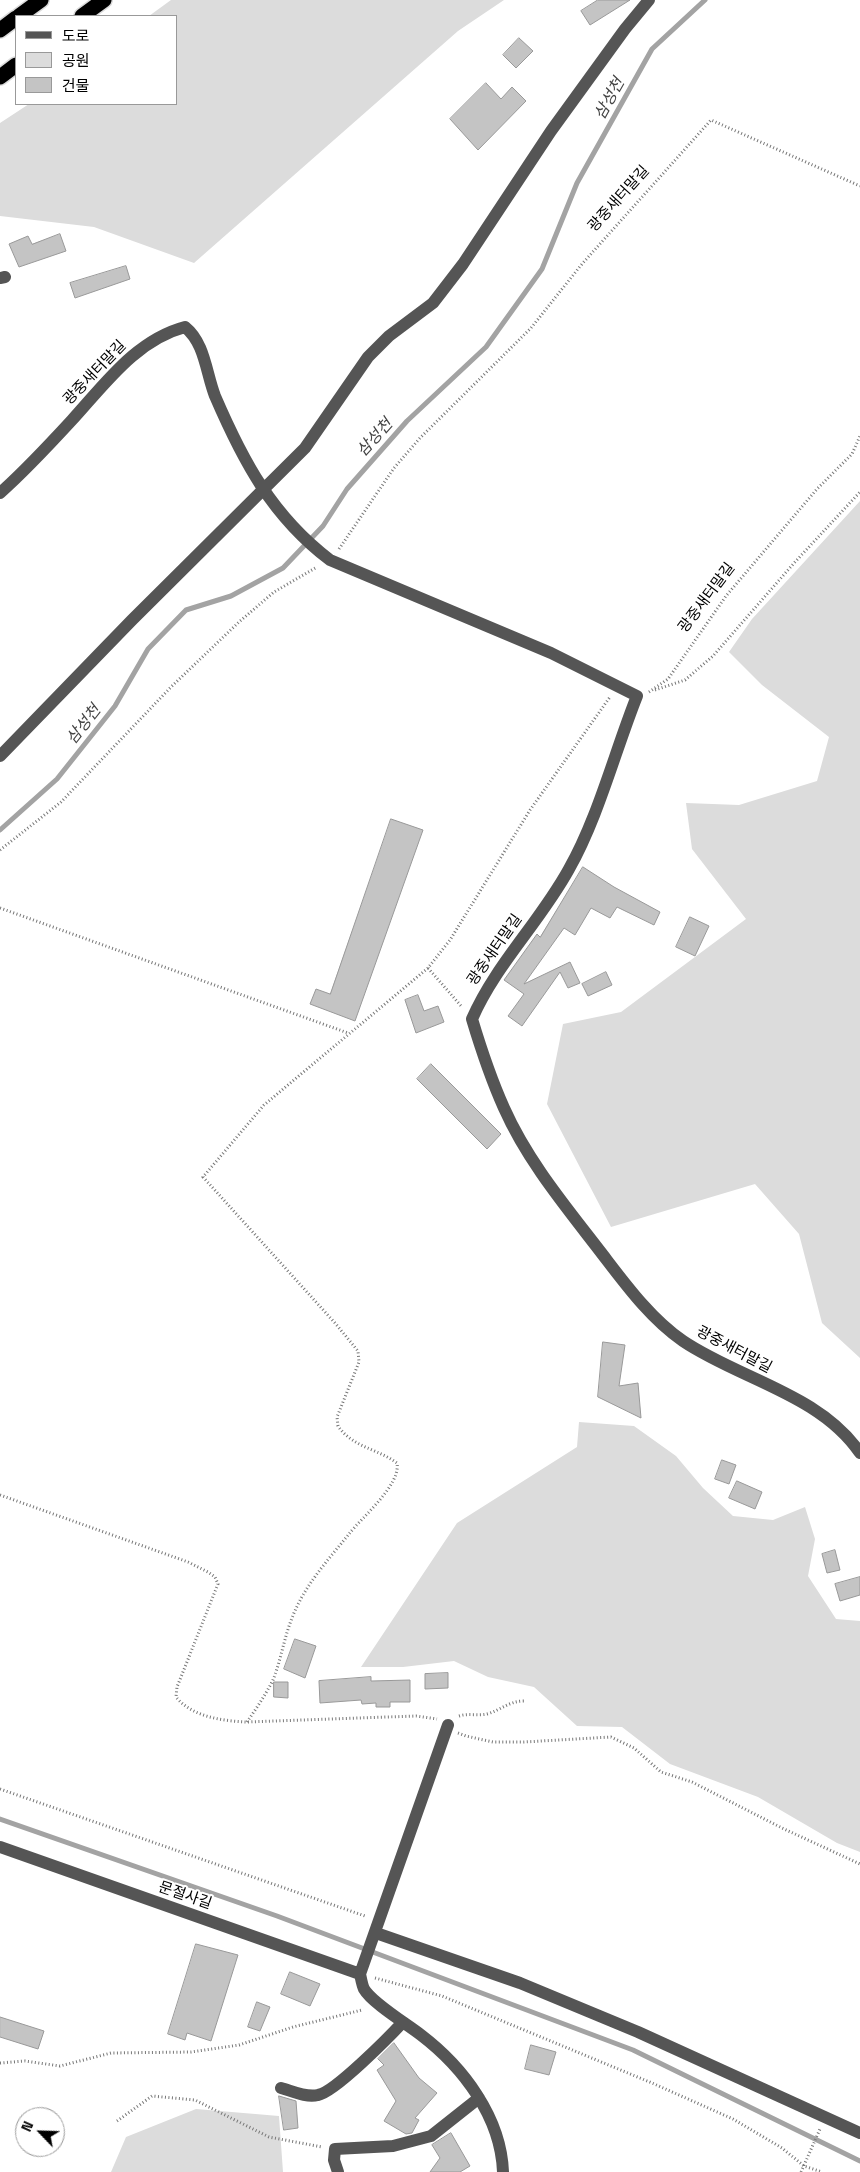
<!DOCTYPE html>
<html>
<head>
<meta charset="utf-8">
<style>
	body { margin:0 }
	#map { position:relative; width:860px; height:2172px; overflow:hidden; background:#fff; font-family:"Space Grotesk","Noto Sans KR",sans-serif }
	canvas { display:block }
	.legend { position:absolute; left:15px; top:15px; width:162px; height:90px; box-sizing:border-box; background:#fff; border:1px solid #999; margin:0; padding:6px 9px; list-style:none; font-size:15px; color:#000 }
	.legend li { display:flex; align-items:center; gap:10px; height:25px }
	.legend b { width:25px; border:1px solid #999 }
	.north { position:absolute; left:15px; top:2107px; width:50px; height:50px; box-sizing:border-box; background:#fff; border:1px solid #999; border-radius:50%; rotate:294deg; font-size:14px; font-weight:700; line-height:20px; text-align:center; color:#000 }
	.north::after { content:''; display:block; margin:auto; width:18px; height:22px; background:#000; clip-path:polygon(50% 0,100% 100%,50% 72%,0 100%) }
</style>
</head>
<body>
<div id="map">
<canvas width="860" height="2172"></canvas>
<ul class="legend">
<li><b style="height:6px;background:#555"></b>도로</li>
<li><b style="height:14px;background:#dcdcdc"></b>공원</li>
<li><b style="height:14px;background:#c4c4c4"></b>건물</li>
</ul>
<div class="north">N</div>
</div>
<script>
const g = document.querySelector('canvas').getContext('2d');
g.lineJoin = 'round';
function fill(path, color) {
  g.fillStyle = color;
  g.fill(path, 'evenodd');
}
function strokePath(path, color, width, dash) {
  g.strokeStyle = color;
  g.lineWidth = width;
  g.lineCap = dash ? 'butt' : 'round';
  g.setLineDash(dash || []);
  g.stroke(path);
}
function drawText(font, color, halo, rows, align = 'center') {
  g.font = font + ' "Space Grotesk","Noto Sans KR",sans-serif';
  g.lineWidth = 4;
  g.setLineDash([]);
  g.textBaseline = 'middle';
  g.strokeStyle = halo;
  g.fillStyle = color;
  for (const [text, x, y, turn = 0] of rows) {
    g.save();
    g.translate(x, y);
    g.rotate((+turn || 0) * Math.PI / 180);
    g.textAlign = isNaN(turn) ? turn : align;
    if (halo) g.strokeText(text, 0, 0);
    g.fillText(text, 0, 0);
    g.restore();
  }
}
fill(new Path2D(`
	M171 0H504L458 31 194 263 94 227 0 216V123L29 104H176V16H149Z
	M860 501V1358L822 1323 799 1234 755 1184 611 1227 547 1104 563 1024 621 1012 746 919 692 849 686 803 739 805 817 781 829 737 762 685 729 652 752 619Z
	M579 1422 634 1426 676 1456 703 1488 733 1516 773 1520 805 1507 815 1539 808 1576 836 1619 860 1621V1852L837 1843 758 1797 670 1764 622 1727 577 1726 534 1687 488 1677 454 1661 403 1667H361L457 1523 577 1447Z
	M196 2109 279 2116 283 2172H111L126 2137Z`), '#dcdcdc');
strokePath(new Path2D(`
	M0 830 57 779 115 706 148 649 186 610 231 596 283 568 323 526 347 489 407 421 486 347 542 269 577 183 652 49 705 0
	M0 1819 277 1916 633 2050 860 2161`), '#a3a3a3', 5);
const building = new Path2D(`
	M598 0H630L590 25 581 11Z
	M519 38 533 51 516 68 503 55Z
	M486 83 501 99 512 87 526 101 478 150 450 119Z
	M60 234 66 251 19 267 9 244 28 236 32 244Z
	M126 266 130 279 75 298 70 283Z
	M391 819 423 830 355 1021 310 1004 316 989 330 994Z
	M583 867 614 887 660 912 654 925 617 907 610 918 591 908 575 935 564 928 524 984 570 962 580 983 568 988 560 972 522 1026 508 1016 524 994 504 980 537 934 540 937Z
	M690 917 709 926 695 956 676 947Z
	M606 972 612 985 588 996 582 984Z
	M418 995 424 1011 438 1006 444 1022 416 1033 405 1000Z
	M431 1064 501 1134 487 1149 417 1079Z
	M603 1342 625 1345 619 1386 638 1383 641 1418 598 1397Z
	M722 1460 736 1465 729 1484 715 1479Z
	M737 1481 762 1492 755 1509 729 1498Z
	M835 1550 840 1570 827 1573 822 1554Z
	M860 1577V1595L840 1601 835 1584Z
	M295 1639 316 1646 305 1678 284 1669Z
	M448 1673V1688L425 1689V1674Z
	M371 1677V1681L410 1680V1702H390V1707H376V1703L362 1704 361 1700 320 1703 319 1681Z
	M274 1682H288V1698L274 1697Z
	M196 1944 238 1955 211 2041 187 2033 185 2040 168 2034Z
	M290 1972 320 1984 310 2006 281 1994Z
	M257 2002 270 2007 260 2031 248 2027Z
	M0 2017 44 2031 38 2049 0 2037Z
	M394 2043 419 2078 437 2093 415 2118 419 2120 412 2133 406 2134 384 2121 396 2101 377 2070 384 2065 378 2059Z
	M531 2045 556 2052 549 2075 525 2069Z
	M279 2096 296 2101 298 2128 284 2130Z
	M451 2133 470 2166 460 2172H430L440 2158 432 2145Z`);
fill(building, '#c4c4c4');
strokePath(building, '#999', 1);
const highway = new Path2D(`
	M19 16 41 0
	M82 16 104 0
	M0 30 16 18
	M0 77 16 65`);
strokePath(highway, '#dbdbdb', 18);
strokePath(new Path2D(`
	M339 549 394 468 420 438 531 328 582 264 711 120 860 186
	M655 690 685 680 713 656 795 562 860 492
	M649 692 668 679 726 596 817 489 852 454 860 436
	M0 850 61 802 171 687 239 622 274 592 317 567
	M0 908 348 1033
	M428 968 462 1007
	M0 1495 188 1562 208 1572 215 1577 218 1584 177 1687 176 1697C192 1717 223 1721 247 1722L416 1716 437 1719
	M459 1716C468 1713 478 1716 487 1714 501 1710 509 1701 524 1701
	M247 1722C256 1709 266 1694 273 1680 281 1660 284 1638 292 1618 304 1586 328 1560 349 1534 362 1517 401 1485 397 1463 378 1449 352 1447 338 1426L337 1417 359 1362 358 1351 335 1323 203 1177 264 1105 428 968 450 940 530 810 610 697
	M458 1733 466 1736 493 1742H524L611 1737 634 1748 661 1772 692 1782 782 1828 860 1864
	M0 1789 365 1916
	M375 1978 442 1996 652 2083 733 2119 782 2148 804 2166 822 2172
	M0 2063 25 2061 60 2066 111 2053 191 2052 239 2045 293 2027 362 2010
	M117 2121 152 2096 195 2100 269 2137 322 2147
	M801 2172 820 2129`), '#777', 3, [1, 2.5]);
strokePath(new Path2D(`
	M0 278 5 277
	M0 493C26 470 49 445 72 420 105 384 136 340 185 327 205 343 206 373 215 396 243 461 272 516 330 560L551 653 637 696C615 751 598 818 569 869 540 922 496 964 472 1019 481 1049 491 1079 504 1108 528 1162 567 1208 603 1255 626 1285 651 1319 683 1341 739 1379 820 1394 860 1453
	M0 756 132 620 305 448 368 357 389 336 433 303 463 264 551 131 625 29 649 0
	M448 1725 360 1974C361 1978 362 1985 364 1989 372 2003 407 2024 421 2035 463 2067 501 2117 503 2172
	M0 1847 360 1974
	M376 1933 520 1983 638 2032 860 2133
	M281 2088C292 2091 306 2098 318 2095 335 2092 390 2036 403 2022
	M338 2172 334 2160 335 2149 393 2146 431 2136 479 2098`), '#555', 12);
strokePath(highway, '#000', 15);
drawText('15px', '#000', '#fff', [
	["광중새터말길",619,199,-48],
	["광중새터말길",95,373,-46],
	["광중새터말길",707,598,-53],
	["광중새터말길",495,950,-55],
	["광중새터말길",734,1350,28],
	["문절사길",185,1896,19]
]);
drawText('italic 16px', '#444', '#fff', [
	["삼성천",610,99,-61],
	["삼성천",375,438,-48],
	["삼성천",84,725,-52]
]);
</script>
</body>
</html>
